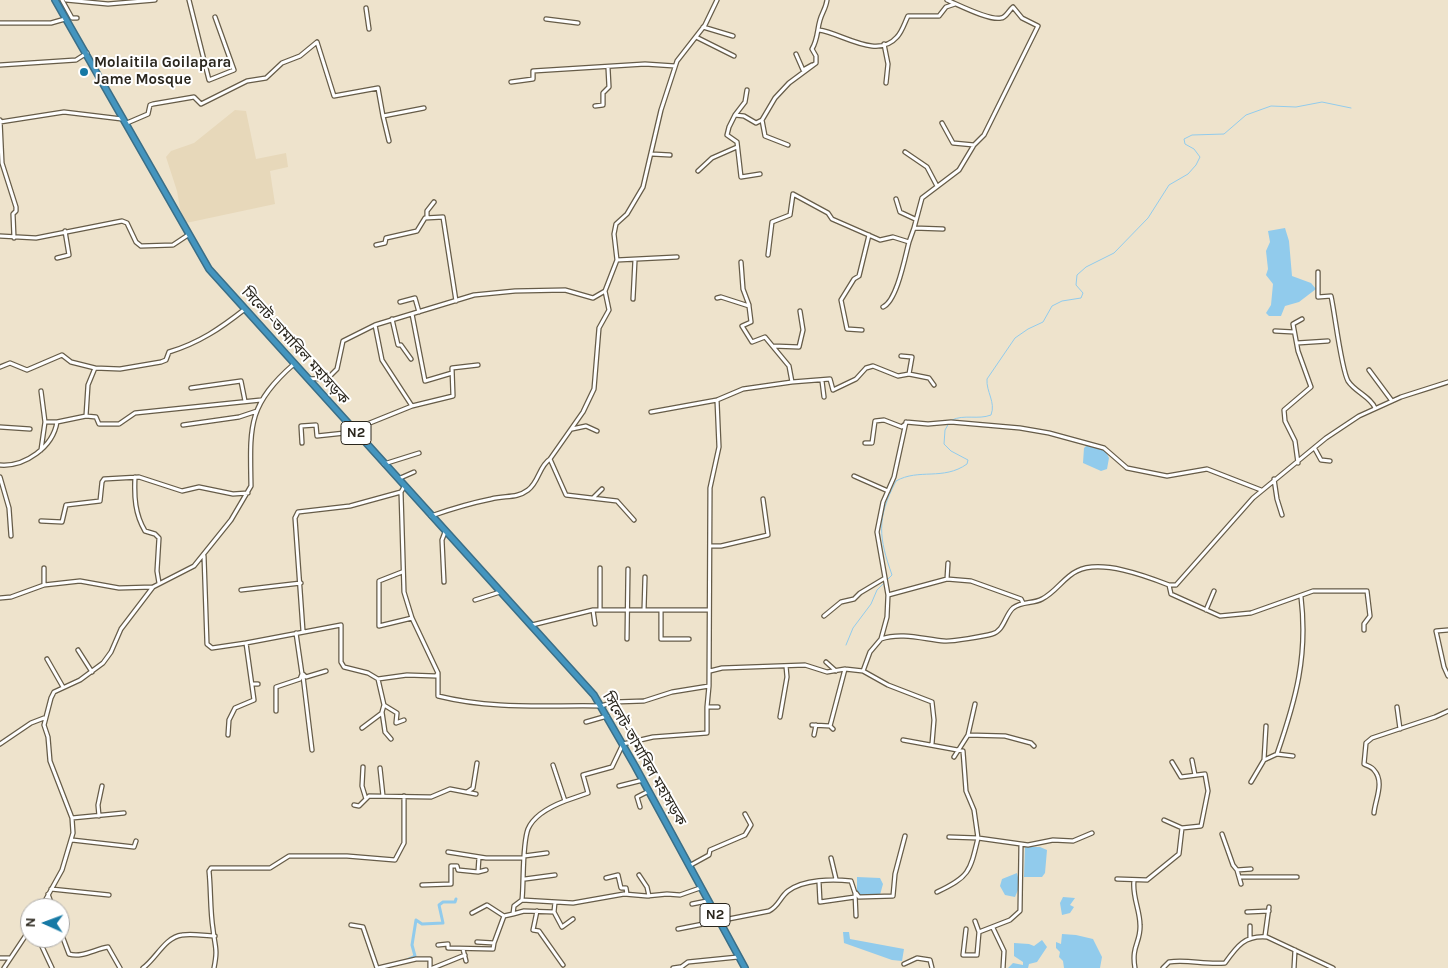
<!DOCTYPE html>
<html>
<head>
<meta charset="utf-8">
<style>
	body { margin:0 }
	#map { position:relative; width:1448px; height:968px; overflow:hidden; background:#eee3cc; font-family:Karla,sans-serif }
	canvas { display:block }
	.north { position:absolute; left:20px; top:898px; width:50px; height:50px; box-sizing:border-box; background:#fff; border:1px solid #aaa8a5; border-radius:50%; rotate:272deg; font-size:14px; font-weight:700; line-height:20px; text-align:center; color:#2a261d }
	.north::after { content:''; display:block; margin:auto; width:18px; height:22px; background:#1679a5; clip-path:polygon(50% 0,100% 100%,50% 72%,0 100%) }
</style>
</head>
<body>
<div id="map">
<canvas width="1448" height="968"></canvas>
<div class="north">N</div>
</div>
<script>
const g = document.querySelector('canvas').getContext('2d');
g.lineJoin = 'round';
function fill(path, color) {
  g.fillStyle = color;
  g.fill(path, 'evenodd');
}
function strokePath(path, color, width, dash) {
  g.strokeStyle = color;
  g.lineWidth = width;
  g.lineCap = dash ? 'butt' : 'round';
  g.setLineDash(dash || []);
  g.stroke(path);
}
function drawText(font, color, halo, rows, align = 'center') {
  g.font = font + ' Karla,"Noto Sans Bengali",sans-serif';
  g.lineWidth = 4;
  g.setLineDash([]);
  g.textBaseline = 'middle';
  g.strokeStyle = halo;
  g.fillStyle = color;
  for (const [text, x, y, turn = 0] of rows) {
    g.save();
    g.translate(x, y);
    g.rotate((+turn || 0) * Math.PI / 180);
    g.textAlign = isNaN(turn) ? turn : align;
    if (halo) g.strokeText(text, 0, 0);
    g.fillText(text, 0, 0);
    g.restore();
  }
}
fill(new Path2D(`
	M235 110 246 111 256 159 286 153 288 167 270 171 275 204 186 223 181 214 177 191 166 157 171 151 194 143Z`), '#e7d8ba');
fill(new Path2D(`
	M1285 228 1289 241 1292 276 1311 283 1316 289 1299 302 1285 306 1281 316H1269L1266 313 1271 305 1273 284 1266 275 1268 269 1266 251 1270 242 1268 231Z
	M1087 445 1105 450 1109 458 1107 469 1101 471 1083 463 1084 448Z
	M1025 847H1040L1047 850 1045 873 1042 877H1024Z
	M1017 873 1020 885 1015 897 1005 895 1000 886 1002 879Z
	M857 877 880 878 883 884 880 895H860L857 893Z
	M1063 897 1075 898 1070 905 1074 907 1070 913 1062 915 1060 903Z
	M843 932H849L850 939 904 949 902 961 892 960 844 943Z
	M1062 934 1076 935 1093 939 1102 957 1100 968H1064L1063 961 1059 957 1060 952 1056 948V942L1061 944Z
	M1042 940 1047 947 1037 962 1029 964 1028 968H1008L1013 963 1023 965V962L1014 956V943L1029 944 1034 946Z`), '#91cbec');
strokePath(new Path2D(`
	M952 420C964 414 978 420 991 415 996 402 986 392 987 379L1015 338 1028 329 1043 322 1052 306 1062 301 1081 298 1083 293 1076 285 1077 275 1086 267 1114 253 1148 218 1169 185 1188 174 1196 165 1200 157 1194 149 1185 144 1184 139 1192 135 1224 134 1246 115 1271 106 1296 107 1322 102 1351 108
	M846 645 853 628 871 604 877 590 892 575C879 538 876 519 896 481 919 468 943 481 967 464L968 460 951 451 944 444 945 430 949 423`), '#91cbec', 1);
strokePath(new Path2D(`
	M405 961 415 956 412 945 416 920 422 924 443 923 439 905 443 902H455L456 899`), '#91cbec', 3);
const street = new Path2D(`
	M62 0 72 18H77
	M66 0 108 4 155 0
	M189 0 209 80 234 70 215 17
	M366 8 369 29
	M546 19 578 23
	M0 23H51L65 19
	M703 27 733 36
	M819 30C842 33 877 60 897 37 902 32 905 22 908 16H939L946 7 955 4
	M696 37 734 56
	M884 44 888 64 886 83
	M796 54 803 70 812 65
	M0 65 76 60 87 53
	M511 82 533 79V71L645 64 675 66
	M747 90 745 102 735 115 744 116 756 123 762 120 775 98 789 83 816 63V56L812 49C818 39 817 30 820 20 822 13 826 8 827 0
	M595 106 603 105V93L609 87 608 68
	M735 115 729 127 727 135 737 142 741 177 760 174
	M383 116 389 141
	M0 120 2 163 16 207V211L13 214 14 238
	M762 120 765 136 788 145
	M0 122 64 112 122 119
	M127 123 148 114 150 105 153 104 194 97 201 104 247 81 266 78 282 63 300 56 317 42 334 96 378 88 383 116 424 108
	M942 123 953 143 974 145
	M905 152 927 167 937 186
	M652 154 670 155
	M698 171 712 158 737 147
	M896 199 900 212 915 219
	M427 218V211L434 202
	M943 229 914 228 922 198 959 170 974 145 984 135 1038 26 1022 18 1013 7C1009 10 1006 18 1001 18 990 21 959 5 947 0
	M0 236 36 238 122 221 127 223 136 242 141 246 173 245 188 235
	M376 245 385 243 386 238 417 231 425 218 443 217 456 301
	M768 255 772 222 790 215 793 194 828 213 832 219 880 240 893 237 909 242 914 228
	M57 258 69 255 65 231
	M617 260 677 257
	M741 262 743 289 749 305
	M1318 272V297L1331 296C1335 314 1341 368 1348 381 1355 392 1371 397 1375 408
	M717 298 721 297 749 306 751 322 742 326 752 342 765 337 789 366 792 382 830 379 833 390 856 379 866 368 873 366 898 376 909 374 929 378 934 385
	M633 299 635 260
	M400 302 415 298 419 312
	M883 307C897 301 905 257 909 242
	M412 314 425 381 452 373
	M392 319 398 345H401L411 359
	M375 325 382 360 412 406
	M862 330 847 329 841 300 854 279 859 276 869 235
	M1275 331 1294 332
	M1297 343 1328 341
	M773 346 799 347 803 330 800 311
	M901 356 912 357 909 374
	M0 367 10 363 27 370 62 355 71 362 95 368
	M1369 370 1392 401
	M309 379 328 378 337 369 343 341 375 325 474 295 515 291 565 290 593 298 605 291
	M822 381 824 397
	M191 388 241 381 245 401
	M41 391 45 422H57
	M651 412 717 400 743 389 792 382
	M86 416 88 385 95 368 120 369 161 362 166 360 169 352C199 343 221 328 245 309
	M906 422 928 424 951 422 1020 428 1049 433 1104 448 1127 468 1167 476 1207 469 1261 490
	M183 425 239 417 257 411
	M0 427 30 429
	M572 429 586 426 597 431
	M302 443 301 426 316 425 317 436 345 433 412 406 453 396 452 368 478 365
	M865 443H872L875 421 884 420 902 427 904 425
	M1315 449 1321 460 1330 461
	M41 450 45 422
	M550 459 566 495 617 501 634 520
	M1298 463 1295 441 1285 421 1284 410 1311 387 1298 351 1293 324 1302 319
	M384 464 419 453
	M0 465C25 467 53 447 57 422L86 416 96 417 99 424H119L135 413 261 400
	M854 476 888 491
	M0 477 9 508 11 536
	M135 477C134 497 135 514 145 531L155 534 159 538 157 571 159 583
	M398 479 414 472
	M1274 479 1277 499 1282 515
	M594 497 602 489
	M431 516C451 509 471 503 491 499 505 495 516 499 528 490 539 482 539 466 550 459L583 412 594 389 599 328 609 310 605 291 617 260 614 234 616 224 627 214 643 187 661 110 677 61 705 25 717 0
	M41 521 62 522 66 505 100 501 102 482 104 479 139 477 182 491 199 487 233 494 248 493
	M710 546H721L768 535 763 499
	M204 556 207 644 212 648 246 643
	M44 568V585
	M600 568V610
	M402 572 379 581V626L412 618
	M947 579 948 563
	M444 582 442 540 445 532
	M241 590 301 583
	M888 595 877 532 883 502 894 477 906 422
	M0 598 11 597 44 585 80 581 119 588 153 587 194 566 231 520 251 486C250 427 247 405 294 364
	M475 600 500 592
	M593 610H644L645 577
	M644 610H661V639H689
	M661 610H708
	M1206 610 1214 591
	M824 616 841 602 854 599 860 593 885 578
	M532 625 593 610 595 624
	M1364 630V624L1370 616 1367 591H1313L1251 613 1220 616 1171 594 1169 585H1176L1253 498 1326 438 1359 416 1401 397 1448 382
	M1448 630 1436 631 1444 667 1448 676
	M303 631 295 518 298 512 350 506 401 492 404 487
	M627 639 628 569
	M881 639C901 632 923 639 944 641 951 642 985 636 992 634 1004 631 1005 615 1013 608 1022 601 1033 604 1042 599 1056 592 1064 577 1077 571 1101 559 1146 576 1169 585
	M78 650 92 672
	M47 659 63 687
	M826 662 836 671
	M710 671 722 668 805 665 827 672 845 669 863 671 888 685 932 702 934 720 932 744
	M863 671 870 652 881 639 887 617 888 595 947 579 971 581 1021 599 1023 603
	M438 673V696C495 710 544 705 601 706L614 702 644 701 672 692 709 686 710 488 719 447 717 400
	M303 674 306 677 326 671
	M303 676 312 750
	M378 679 384 705
	M252 684H258
	M709 686 707 707H718
	M975 704 968 735 1005 736 1031 743 1034 746
	M1397 707 1400 729
	M276 711V687L300 679 302 674 296 633
	M780 717 787 677 786 666
	M586 722 607 716
	M812 725 830 726 845 669
	M830 726 833 729
	M362 728 382 713
	M228 735 229 720 235 708 254 700 246 643 341 625V662L344 667 368 673 378 679 407 675 436 676 438 673 412 618 404 592 401 492
	M814 735 816 725
	M391 739 385 732 382 712 384 705 397 713 396 723 404 720
	M903 740 963 751 966 791 974 810 978 838 949 837
	M0 744 31 723 44 718
	M1277 754 1293 756
	M954 757 968 735
	M1192 760 1195 775
	M1264 760 1266 726
	M1172 762 1181 777 1205 774 1208 791 1201 826 1182 828
	M553 765 565 801C552 806 534 815 528 829 522 845 524 881 522 900L514 906 513 914 524 911 554 912 555 902
	M363 767 362 786 366 799
	M380 768 383 796
	M1251 782 1264 760 1277 754C1296 699 1308 656 1301 597
	M619 786 643 780
	M467 792 473 788 477 763
	M565 801 588 793 583 775 612 767 623 744 653 737 707 733V707
	M354 805 359 806 369 796 431 797 450 789 476 794
	M640 807 637 797 649 791
	M1374 813C1375 800 1385 782 1374 770 1372 767 1368 766 1364 764L1366 743 1372 738 1435 717 1448 711
	M99 816 98 805 102 786
	M72 818 124 813
	M1222 834 1233 865 1237 870
	M72 840 134 847 136 841
	M448 852 486 858H524
	M524 856 547 853
	M831 858 836 879
	M689 866 709 855 710 850 745 835 751 825 745 814
	M1251 869 1237 870 1239 877H1297
	M478 872 486 870
	M639 875 647 887 649 896
	M1239 877 1241 884
	M606 878 618 875 621 888H626L627 894
	M525 879 555 875
	M1117 879 1147 880 1179 854 1182 828 1164 820
	M1134 881C1132 896 1140 910 1140 925 1141 942 1131 946 1135 968
	M819 882 820 902 855 897
	M422 885 451 884V866H457L458 870 478 872 479 857
	M51 889 109 895
	M937 892C969 877 970 872 978 838L1028 845 1053 840 1073 841 1092 833
	M856 893 859 897 893 896 895 874 905 836
	M48 894 53 908
	M522 900 573 903 624 894 647 896 667 894 680 895 700 888
	M692 904 707 901
	M41 908 62 870 73 833 72 818 50 761 48 737 44 725 51 698 54 692 80 680 103 663 111 652 121 629 153 587
	M537 911 533 930 539 931 563 965
	M554 912 562 927 573 919
	M1247 912 1269 911
	M472 913 487 905 504 916
	M975 921 979 932 1010 920 1020 911 1021 844
	M351 925 363 927 377 968
	M1250 926V937
	M993 928 1004 951 1003 968
	M678 929 769 911C779 906 780 897 788 891 804 879 833 879 851 881L855 893 856 916
	M966 929 963 955H977L979 932
	M60 930 69 954C82 958 95 949 108 947L120 968
	M1265 936 1269 907
	M38 938 52 968
	M477 942 494 943 504 916 513 914
	M438 945 448 944V948L493 949 494 943
	M463 949 466 961
	M0 958H10
	M904 964 917 958 930 960 932 968
	M4 968 30 929
	M143 968C156 959 165 937 182 935 193 933 205 936 215 936
	M214 968C218 948 215 948 213 929 210 910 211 890 209 871L211 868H270L289 856H347L395 860 404 843V796
	M378 968 416 959H430V968
	M433 968 465 955
	M673 968 680 967
	M680 968 688 962 738 957
	M1163 968 1169 962C1187 959 1205 965 1225 963 1237 946 1245 935 1267 937L1333 968
	M1294 968 1295 950`);
const highway = new Path2D(`
	M55 0 209 269 594 695 635 766 745 968`);
strokePath(street, '#665c48', 5.5);
strokePath(highway, '#3b6e86', 8);
strokePath(street, '#fff', 3);
strokePath(highway, '#4495bf', 5);
for (const [x, y, r, color] of [
	[84,72,5,"#1679a5"]
]) {
  const dot = new Path2D();
  dot.arc(x, y, r, 0, 2 * Math.PI);
  g.fillStyle = color;
  g.fill(dot);
  strokePath(dot, '#fff', 2);
}
for (const [x, y, w] of [
	[356,433,30],
	[715,915,30]
]) {
  const box = new Path2D();
  box.roundRect(x - w / 2, y - 11.5, w, 23, 4);
  g.fillStyle = '#fff';
  g.fill(box);
  strokePath(box, '#2a261d', 1);
}
drawText('bold 14px', '#2a261d', null, [
	["N2",356,433],
	["N2",715,915]
]);
drawText('bold 15px', '#2a261d', '#fff', [
	["Molaitila Goilapara",94,63],
	["Jame Mosque",94,80]
], 'left');
drawText('15px', '#2a261d', '#fff', [
	["সিলেট-তামাবিল মহাসড়ক",295,346,48],
	["সিলেট-তামাবিল মহাসড়ক",644,759,60]
]);
</script>
</body>
</html>
